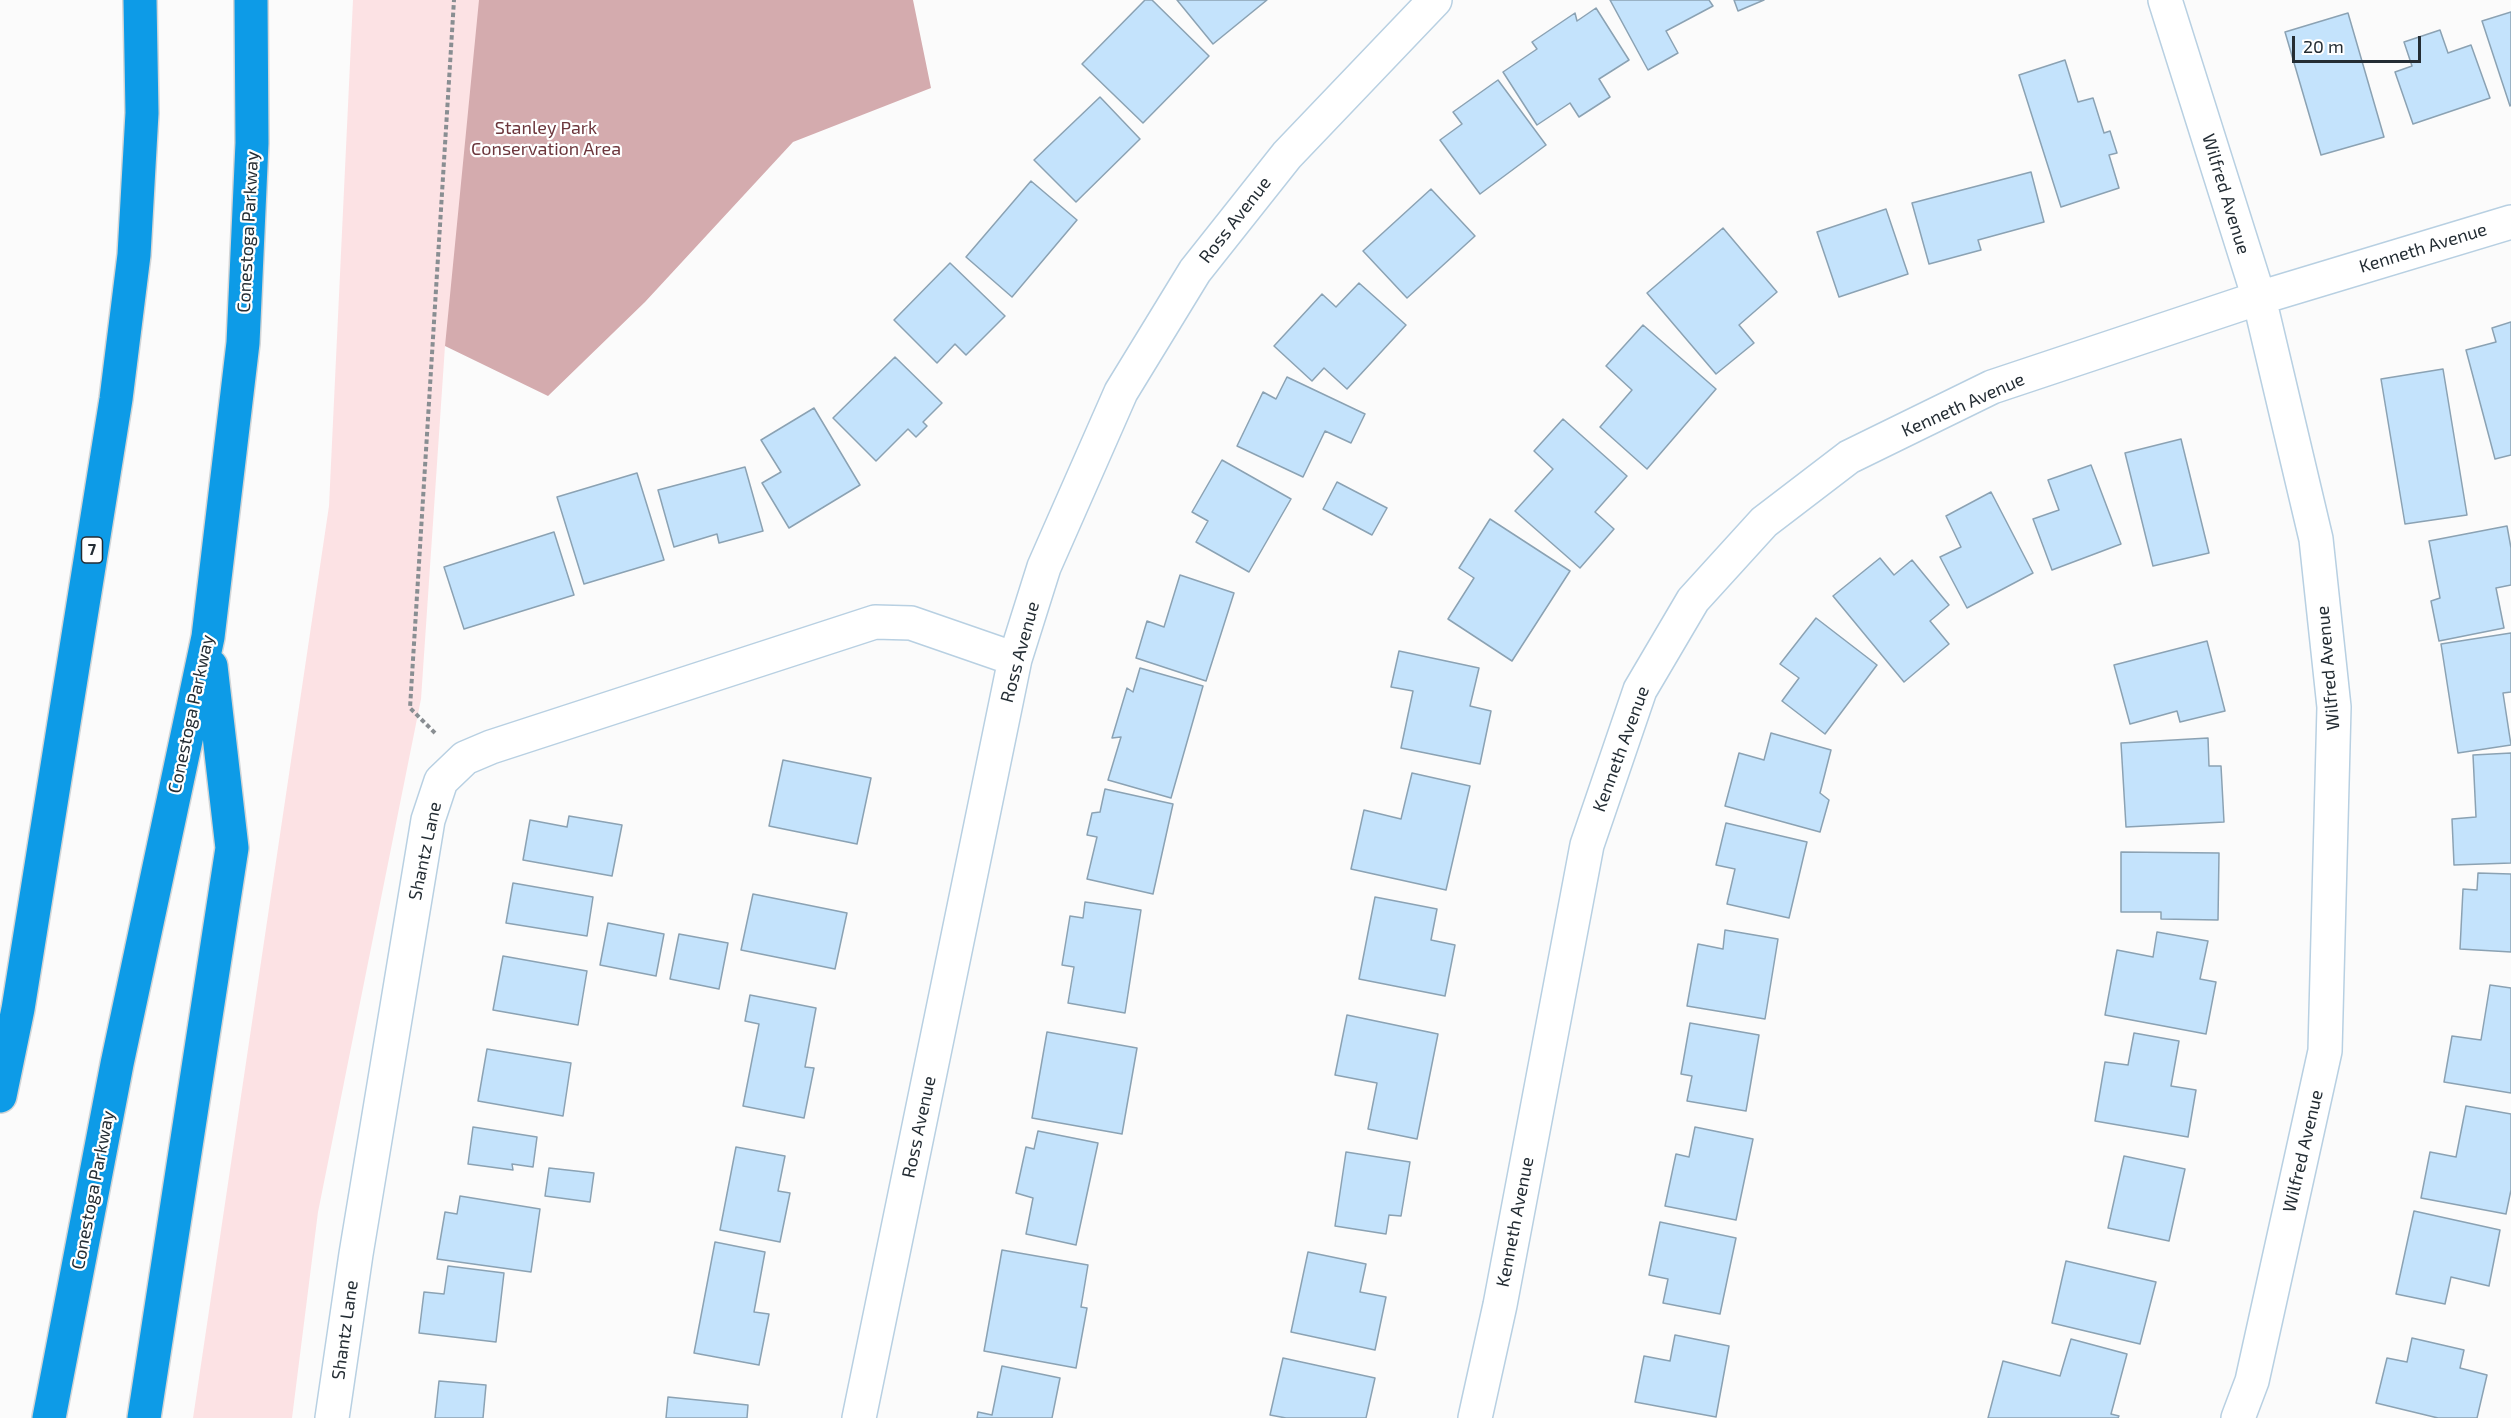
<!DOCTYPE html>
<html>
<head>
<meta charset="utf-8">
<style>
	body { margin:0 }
	#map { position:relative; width:2511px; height:1418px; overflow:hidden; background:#fbfbfb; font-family:"Exo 2",sans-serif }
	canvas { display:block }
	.scale { position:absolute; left:2292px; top:36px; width:129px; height:27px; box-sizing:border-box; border:3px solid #242d34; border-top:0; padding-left:8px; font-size:18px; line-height:21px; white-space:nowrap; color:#242d34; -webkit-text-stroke:4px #fff; paint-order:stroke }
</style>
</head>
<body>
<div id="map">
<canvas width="2511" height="1418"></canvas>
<div class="scale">20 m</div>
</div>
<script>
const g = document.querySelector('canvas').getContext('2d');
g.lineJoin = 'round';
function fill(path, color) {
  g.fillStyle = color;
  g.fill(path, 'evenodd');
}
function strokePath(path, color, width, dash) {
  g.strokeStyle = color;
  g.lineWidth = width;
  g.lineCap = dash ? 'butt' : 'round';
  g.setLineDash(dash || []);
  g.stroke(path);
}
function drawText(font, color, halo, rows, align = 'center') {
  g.font = font + ' "Exo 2",sans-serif';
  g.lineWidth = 4.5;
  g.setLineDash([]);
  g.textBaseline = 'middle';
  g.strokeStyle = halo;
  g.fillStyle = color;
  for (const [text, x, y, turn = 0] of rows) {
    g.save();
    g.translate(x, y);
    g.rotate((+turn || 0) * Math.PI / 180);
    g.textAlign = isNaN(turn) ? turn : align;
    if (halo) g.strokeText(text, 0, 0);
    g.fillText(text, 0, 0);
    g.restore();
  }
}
fill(new Path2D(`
	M353 0H870L573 307 445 346 421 699 318 1212 292 1418H193L329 506Z`), '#fce2e4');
fill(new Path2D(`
	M479 0H913L931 88 793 142 645 302 548 396 445 346Z`), '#d4abae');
const building = new Path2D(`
	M1145 0H1152L1209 56 1143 123 1082 64Z
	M1177 0H1267L1213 44Z
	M1610 0H1709L1713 6 1666 31 1678 53 1648 70Z
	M1734 0H1764L1738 11Z
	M1596 8 1629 60 1599 79 1610 97 1579 117 1570 103 1537 125 1503 72 1537 49 1532 42 1575 13 1577 21Z
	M2511 12V105L2510 106 2482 21Z
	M2348 13 2384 137 2321 155 2285 32Z
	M2440 30 2448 53 2471 45 2490 98 2413 124 2395 72 2412 66 2404 42Z
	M2065 60 2078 102 2093 98 2104 133 2110 131 2117 153 2109 155 2119 188 2061 207 2019 75Z
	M1498 80 1546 145 1480 194 1440 140 1462 124 1453 112Z
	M1100 97 1140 139 1076 202 1034 160Z
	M2031 172 2044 222 1978 240 1981 250 1929 264 1912 203Z
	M1031 181 1077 220 1012 297 966 257Z
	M1431 189 1475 236 1407 298 1363 251Z
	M1886 209 1908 274 1839 297 1817 232Z
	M1723 228 1777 292 1739 325 1754 343 1716 374 1647 293Z
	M950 263 1005 316 966 355 955 344 937 363 894 320Z
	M1359 283 1406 325 1347 389 1324 368 1312 381 1274 346 1322 294 1336 307Z
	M2511 322V455L2495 459 2466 350 2496 342 2492 328Z
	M1643 325 1716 389 1647 469 1600 427 1632 390 1606 366Z
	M895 357 942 403 923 422 927 426 916 437 908 429 876 461 833 418Z
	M2443 369 2467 515 2405 524 2381 379Z
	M1287 377 1365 414 1351 443 1325 431 1303 477 1237 446 1263 392 1276 399Z
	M814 408 860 485 789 528 762 483 781 472 761 440Z
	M1563 419 1627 476 1595 512 1614 529 1580 568 1515 511 1553 469 1534 451Z
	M2181 439 2209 553 2153 566 2125 453Z
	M1222 460 1291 499 1249 572 1196 542 1208 521 1192 512Z
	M2091 465 2121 544 2052 570 2033 519 2059 510 2048 480Z
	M745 467 763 531 719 543 717 534 674 547 658 490Z
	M637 473 664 560 584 584 557 497Z
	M1337 482 1387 508 1372 535 1323 509Z
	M1991 492 2033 573 1967 608 1940 557 1961 547 1946 516Z
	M1490 519 1570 571 1512 661 1448 619 1474 578 1459 568Z
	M2507 526 2511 548V585L2496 588 2504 628 2439 641 2431 601 2440 598 2429 541Z
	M554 532 574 595 464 629 444 567Z
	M1880 558 1894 575 1912 560 1949 605 1930 621 1949 644 1904 682 1833 596Z
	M1180 575 1234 593 1206 681 1136 658 1147 621 1164 627Z
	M1816 618 1877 665 1825 734 1782 701 1799 678 1780 664Z
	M2511 633V692L2503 693 2511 745 2458 753 2441 644Z
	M2207 641 2225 711 2180 722 2177 711 2130 724 2114 665Z
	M1399 651 1479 668 1470 706 1491 711 1480 764 1401 748 1413 691 1391 687Z
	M1140 668 1203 686 1171 798 1108 780 1121 737 1112 738 1127 688 1133 692Z
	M1771 733 1831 750 1820 793 1829 800 1820 832 1725 806 1739 753 1764 760Z
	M2208 738 2209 766H2221L2224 822 2126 827 2121 743Z
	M2511 753V863L2454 865 2452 819 2476 817 2473 755Z
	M783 760 871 778 857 844 769 826Z
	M1412 773 1470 786 1446 890 1351 869 1364 810 1401 819Z
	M1105 789 1173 804 1153 894 1087 879 1097 837 1087 835 1092 813 1100 812Z
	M569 816 622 825 612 876 523 860 530 820 567 827Z
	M1726 823 1807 842 1789 918 1727 904 1735 869 1716 865Z
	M2121 852 2219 853 2218 920 2161 919V912H2121Z
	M2478 873 2511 874V952L2460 949 2463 889 2477 890Z
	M513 883 593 897 587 936 506 923Z
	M753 894 847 913 835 969 741 950Z
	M1375 897 1437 909 1431 940 1455 945 1445 996 1359 979Z
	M1085 902 1141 910 1125 1013 1068 1003 1074 967 1062 965 1070 916 1083 918Z
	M608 923 664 934 656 976 600 965Z
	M1725 930 1778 939 1765 1019 1687 1006 1698 944 1723 949Z
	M2157 932 2208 941 2200 979 2216 982 2206 1034 2105 1015 2117 950 2153 957Z
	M679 934 728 943 719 989 670 979Z
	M503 956 587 971 578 1025 493 1010Z
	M2490 985 2511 988V1093L2444 1082 2452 1036 2481 1040Z
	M750 995 816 1008 805 1067 814 1068 804 1118 743 1106 759 1024 745 1021Z
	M1347 1015 1438 1034 1417 1139 1368 1129 1377 1083 1335 1075Z
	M1690 1023 1759 1035 1746 1111 1687 1101 1692 1076 1681 1074Z
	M1047 1032 1137 1048 1122 1134 1032 1118Z
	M2134 1033 2179 1041 2171 1086 2196 1090 2188 1137 2095 1121 2105 1062 2128 1065Z
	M487 1049 571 1063 563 1116 478 1101Z
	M2466 1106 2511 1114V1190L2506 1214 2421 1198 2430 1152 2456 1157Z
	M473 1127 537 1137 533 1167 512 1164 513 1170 468 1164Z
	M1695 1127 1753 1139 1736 1220 1665 1206 1676 1154 1689 1157Z
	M1038 1131 1098 1143 1076 1245 1026 1234 1033 1198 1016 1193 1026 1147 1034 1149Z
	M736 1147 785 1156 778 1191 790 1193 780 1242 720 1230Z
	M1346 1152 1410 1162 1401 1216 1389 1215 1386 1234 1335 1226Z
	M2124 1156 2185 1169 2169 1241 2108 1228Z
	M549 1168 594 1173 590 1202 545 1196Z
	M460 1196 540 1209 531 1272 437 1259 445 1212 457 1214Z
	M2414 1211 2500 1230 2489 1286 2451 1277 2445 1304 2396 1294Z
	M1660 1222 1736 1238 1720 1314 1663 1303 1668 1279 1649 1275Z
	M715 1242 765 1252 754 1312 769 1314 759 1365 694 1353Z
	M1002 1250 1088 1265 1081 1307 1087 1308 1076 1368 984 1351Z
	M1308 1252 1366 1264 1360 1292 1386 1297 1375 1350 1291 1332Z
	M2066 1261 2156 1282 2140 1344 2052 1323Z
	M448 1266 504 1273 496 1342 419 1333 424 1292 444 1294Z
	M1675 1335 1729 1346 1716 1417 1635 1402 1644 1356 1670 1361Z
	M2412 1338 2464 1350 2460 1368 2487 1375 2477 1418H2438L2376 1403 2387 1358 2407 1362Z
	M2071 1339 2127 1354 2111 1414 2119 1416 2118 1418H1988L2003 1361 2060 1376Z
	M1283 1358 1375 1378 1366 1418H1286L1270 1415Z
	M1002 1366 1060 1378 1052 1418H977L978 1412 992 1415Z
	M439 1381 486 1385 483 1418H435Z
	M668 1397 748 1405 747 1418H666Z`);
fill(building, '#c4e3fc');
strokePath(building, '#8ba2b3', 1.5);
const street = new Path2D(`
	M2165 0 2259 298 2316 539 2334 707 2325 1051 2252 1381 2238 1418
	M332 1418 356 1254 428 820 441 781 465 758 491 747 875 622 911 623 1015 659
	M859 1418 1015 659 1044 567 1121 392 1195 271 1287 155 1435 0
	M1475 1418 1500 1305 1587 845 1640 690 1693 600 1764 522 1849 457 1992 387 2259 298 2511 222`);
const highway = new Path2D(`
	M0 1096 18 1009 116 399 134 255 142 113 140 0
	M49 1418 117 1064 208 637 243 343 252 143 251 0
	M144 1418 232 848 211 666`);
strokePath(street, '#b8d0e2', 36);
strokePath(highway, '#d3d5d6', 36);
strokePath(new Path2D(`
	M435 733 410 708 454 0`), '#898e92', 4, [4.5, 3]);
strokePath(street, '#fff', 33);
strokePath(highway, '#0d9be7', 33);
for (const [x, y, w] of [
	[92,550,21]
]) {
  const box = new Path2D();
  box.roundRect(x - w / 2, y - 13, w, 26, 4.5);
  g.fillStyle = '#fff';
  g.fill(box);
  strokePath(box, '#242d34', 1.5);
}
drawText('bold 16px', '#242d34', null, [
	["7",92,550]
]);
drawText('18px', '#6c363c', '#fff', [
	["Stanley Park",546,128],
	["Conservation Area",546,149]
]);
drawText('18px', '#242d34', '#fff', [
	["Wilfred Avenue",2226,194,73],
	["Ross Avenue",1235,220,-52],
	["Conestoga Parkway",248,232,-87],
	["Kenneth Avenue",2423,248,-17],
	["Kenneth Avenue",1963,405,-24],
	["Ross Avenue",1020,652,-75],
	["Wilfred Avenue",2328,668,-95],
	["Conestoga Parkway",191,714,-78],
	["Kenneth Avenue",1621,749,-70],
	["Shantz Lane",425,851,-78],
	["Ross Avenue",919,1127,-78],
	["Wilfred Avenue",2303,1151,-77],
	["Conestoga Parkway",93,1190,-79],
	["Kenneth Avenue",1515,1222,-79],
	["Shantz Lane",345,1330,-82]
]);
</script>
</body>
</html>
